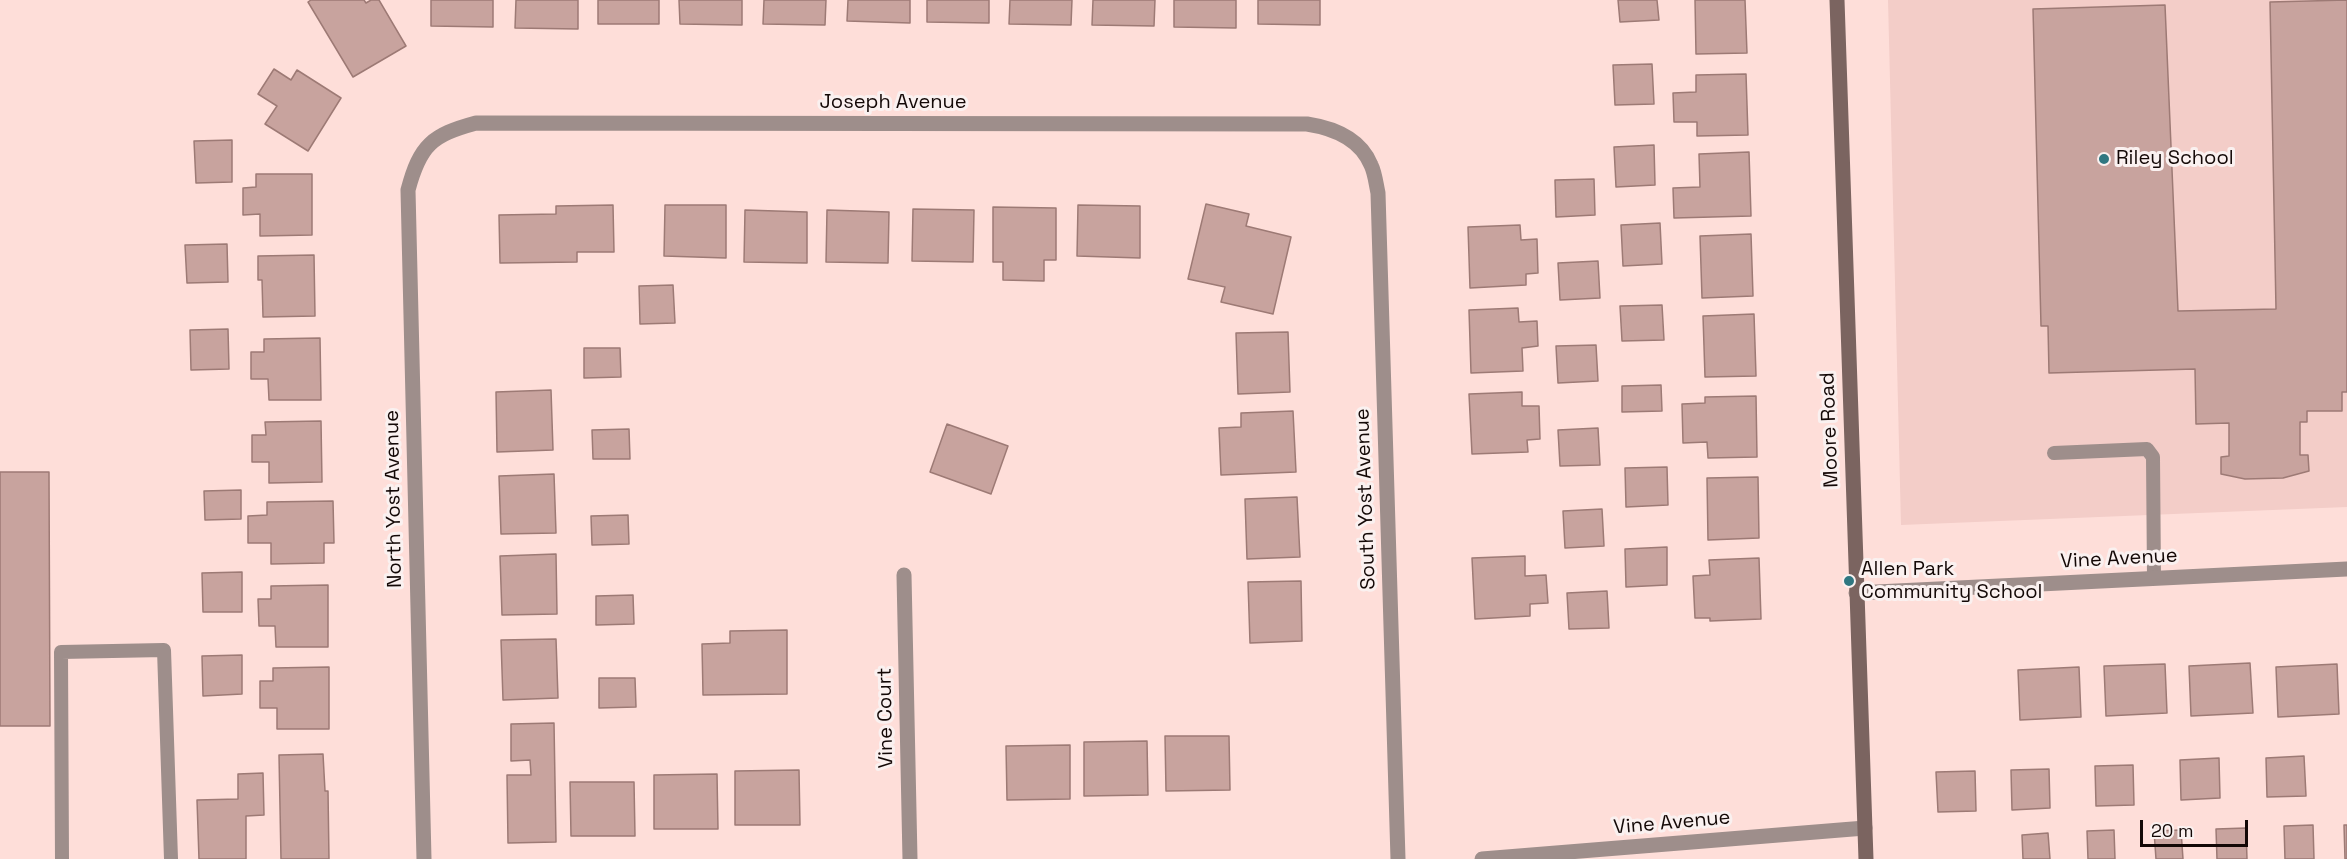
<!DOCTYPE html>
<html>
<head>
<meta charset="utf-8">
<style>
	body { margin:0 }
	#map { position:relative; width:2347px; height:859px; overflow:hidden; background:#feded9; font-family:"Space Grotesk",sans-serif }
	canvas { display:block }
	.scale { position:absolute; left:2140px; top:820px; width:108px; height:27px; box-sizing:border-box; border:3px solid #130806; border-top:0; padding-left:8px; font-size:18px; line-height:21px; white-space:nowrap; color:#130806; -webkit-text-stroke:4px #faf1f0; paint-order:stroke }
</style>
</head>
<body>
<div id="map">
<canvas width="2347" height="859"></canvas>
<div class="scale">20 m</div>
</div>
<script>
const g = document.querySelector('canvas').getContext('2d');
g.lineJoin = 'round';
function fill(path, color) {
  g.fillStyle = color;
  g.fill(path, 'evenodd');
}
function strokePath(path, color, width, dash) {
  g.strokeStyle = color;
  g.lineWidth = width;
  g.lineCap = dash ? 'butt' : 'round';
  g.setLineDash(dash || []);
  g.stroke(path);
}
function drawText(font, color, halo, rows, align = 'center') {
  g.font = font + ' "Space Grotesk",sans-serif';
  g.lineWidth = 6;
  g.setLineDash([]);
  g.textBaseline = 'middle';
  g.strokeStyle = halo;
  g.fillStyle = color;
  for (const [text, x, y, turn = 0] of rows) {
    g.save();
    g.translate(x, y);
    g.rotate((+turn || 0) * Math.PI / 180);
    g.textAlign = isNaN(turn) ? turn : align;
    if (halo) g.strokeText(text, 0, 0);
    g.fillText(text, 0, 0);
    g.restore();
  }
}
fill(new Path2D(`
	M1888 0H2347V507L1901 525Z`), '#f3cdc8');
const building = new Path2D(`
	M311 0H364L366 3 371 0H379L406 46 353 77 308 2Z
	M431 0H493V27L431 26Z
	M516 0H578V29L515 28Z
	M598 0H659V24H598Z
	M679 0H742V25L680 24Z
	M764 0H826L825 25 763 24Z
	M848 0H910V23L847 21Z
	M927 0H989V23L927 22Z
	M1010 0H1072L1071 25 1009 24Z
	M1093 0H1155L1154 26 1092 25Z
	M1174 0H1236V28L1174 27Z
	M1258 0H1320V25L1258 24Z
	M1618 0H1657L1659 20 1620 22Z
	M1695 0H1745L1747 53 1696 54Z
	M2347 0V392H2342V411H2307V422H2300V455H2308L2309 471 2283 478 2245 479 2221 474V457L2229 456V423L2196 424 2195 369 2049 373 2048 326H2041L2033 9 2165 5 2178 311 2276 309 2270 2Z
	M1652 64 1654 104 1615 105 1613 65Z
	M274 69 291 80 297 70 341 98 308 151 265 124 277 106 258 94Z
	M1746 74 1748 135 1697 136V122H1674L1673 93 1696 92V75Z
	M232 140V182L196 183 194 141Z
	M1654 145 1655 185 1616 187 1614 147Z
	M1749 152 1751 216 1674 218 1673 188 1700 187 1699 154Z
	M256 174H312V235L260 236V214L243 215V188L256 187Z
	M1594 179 1595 215 1556 217 1555 180Z
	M1206 204 1249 214 1246 226 1291 237 1273 314 1221 302 1225 287 1188 279Z
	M613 205 614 252H577V262L500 263 499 215 556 214V206Z
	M665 205H726V258L664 256Z
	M1078 205 1140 206V258L1077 256Z
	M993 207 1056 208V260H1044V281L1003 280V262H993Z
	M913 209 974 210 973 262 912 261Z
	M745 210 807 212V263L744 262Z
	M827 210 889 212 888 263 826 262Z
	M1660 223 1662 264 1623 266 1621 225Z
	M1520 225 1521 240 1537 239 1538 273 1526 274V285L1470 288 1468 227Z
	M1751 234 1753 296 1702 298 1700 236Z
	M227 244 228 282 187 283 185 245Z
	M314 255 315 316 263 317 262 280H258V256Z
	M1598 261 1600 298 1560 300 1558 263Z
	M673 285 675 323 640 324 639 286Z
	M1662 305 1664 340 1622 341 1620 306Z
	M1518 308 1519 322 1537 321 1538 346 1522 348 1523 371 1471 373 1469 310Z
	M1754 314 1756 376 1705 377 1703 316Z
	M228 329 229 369 191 370 190 330Z
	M1288 332 1290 392 1238 394 1236 333Z
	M320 338 321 400H269L268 379H251V352H264V339Z
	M1596 345 1598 381 1558 383 1556 346Z
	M584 348H620L621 377 584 378Z
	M1661 385 1662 411 1622 412V386Z
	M551 390 553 450 497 452 496 392Z
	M1522 392V406H1539L1540 439 1527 440 1528 452 1472 454 1469 394Z
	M1756 396 1757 457 1708 458 1707 442 1683 443 1682 404 1705 403V397Z
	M1293 411 1296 472 1221 475 1219 428 1241 427V413Z
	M321 421 322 482 269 483V462H252V435H266L265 422Z
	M947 424 1008 446 991 494 930 472Z
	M1598 428 1600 465 1560 466 1558 430Z
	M629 429 630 459H593L592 430Z
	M1667 467 1668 505 1626 507 1625 468Z
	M0 472H49L50 726H0Z
	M554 474 556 533 501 534 499 476Z
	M1758 477 1759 538 1708 540 1707 478Z
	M241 490V519L205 520 204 491Z
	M1297 497 1300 557 1247 559 1245 499Z
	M333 501 334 543H324V563L271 564V543H248V516L267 515V502Z
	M1602 509 1604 546 1565 548 1563 511Z
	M628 515 629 544 592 545 591 516Z
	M1667 547V585L1626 587 1625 549Z
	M556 554 557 614 502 615 500 556Z
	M1525 556V576L1546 575 1548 603 1530 604V616L1475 619 1472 558Z
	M1759 558 1761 619 1710 621V618H1695L1693 576 1710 575 1709 560Z
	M242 572V612H203L202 573Z
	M1301 581 1302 641 1250 643 1248 582Z
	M328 585V647H276L275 626H259L258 599H271V586Z
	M1607 591 1609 628 1569 629 1567 593Z
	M633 595 634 624 596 625V596Z
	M787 630V694L703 695 702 644 730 643V631Z
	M556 639 558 698 503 700 501 640Z
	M242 655V694L203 696 202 656Z
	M2250 663 2253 713 2191 716 2189 666Z
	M2165 664 2167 713 2106 716 2104 666Z
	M2337 664 2339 714 2278 717 2276 667Z
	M329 667V729H277V708H260V681H273V668Z
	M2079 667 2081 717 2020 720 2018 670Z
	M599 678H635L636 707 599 708Z
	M554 723 556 842 508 843 507 775H531L530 760 511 761V724Z
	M1165 736H1229L1230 790 1166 791Z
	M1147 741 1148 795 1084 796V742Z
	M1070 745V799L1007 800 1006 746Z
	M323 754 325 791H328L329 859H281L279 755Z
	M2304 756 2306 796 2267 797 2266 758Z
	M2219 758 2220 798 2181 800 2180 760Z
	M2133 765 2134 805 2096 806 2095 766Z
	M2049 769 2050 808 2012 810 2011 770Z
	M799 770 800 825H735V771Z
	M1975 771 1976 811 1938 812 1936 772Z
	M263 773 264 815 246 816V859H199L197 800 238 799V774Z
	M717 774 718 829H654V775Z
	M570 782H634L635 836H571Z
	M2313 825 2314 859H2285L2284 826Z
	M2344 825H2347V859H2345Z
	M2246 828 2247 859H2217L2216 829Z
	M2114 830 2115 859H2088L2087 831Z
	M2181 830 2183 859H2156L2154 831Z
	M2048 833 2050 859H2023L2022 835Z`);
fill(building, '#c8a39e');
strokePath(building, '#9d7a75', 1.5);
strokePath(new Path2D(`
	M2054 453 2147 449 2153 457 2154 578
	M62 859 61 652 164 650 171 859`), '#9e8e8b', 14);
strokePath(new Path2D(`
	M904 575 910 859
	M1856 593 2347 569
	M424 859 408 190C420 145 432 135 476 123L1307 124C1333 128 1360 138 1371 165 1375 173 1376 184 1378 193L1398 859
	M1482 859 1865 828`), '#9e8e8b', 15);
strokePath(new Path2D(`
	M1837 0 1866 859`), '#7b6460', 15);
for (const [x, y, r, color] of [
	[2104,159,6,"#307781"],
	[1849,581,6,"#307781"]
]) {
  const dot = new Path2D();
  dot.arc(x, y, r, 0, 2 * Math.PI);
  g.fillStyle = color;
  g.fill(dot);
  strokePath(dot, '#faf1f0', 2);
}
drawText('20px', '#130806', '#faf1f0', [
	["Joseph Avenue",893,103],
	["Moore Road",1830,430,-92],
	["North Yost Avenue",394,499,-91],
	["South Yost Avenue",1366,499,-92],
	["Vine Avenue",2119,559,-3],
	["Vine Court",886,718,-91],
	["Vine Avenue",1672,823,-5]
]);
drawText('20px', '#130806', '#faf1f0', [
	["Riley School",2116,159],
	["Allen Park",1861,570],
	["Community School",1861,593]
], 'left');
</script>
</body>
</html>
